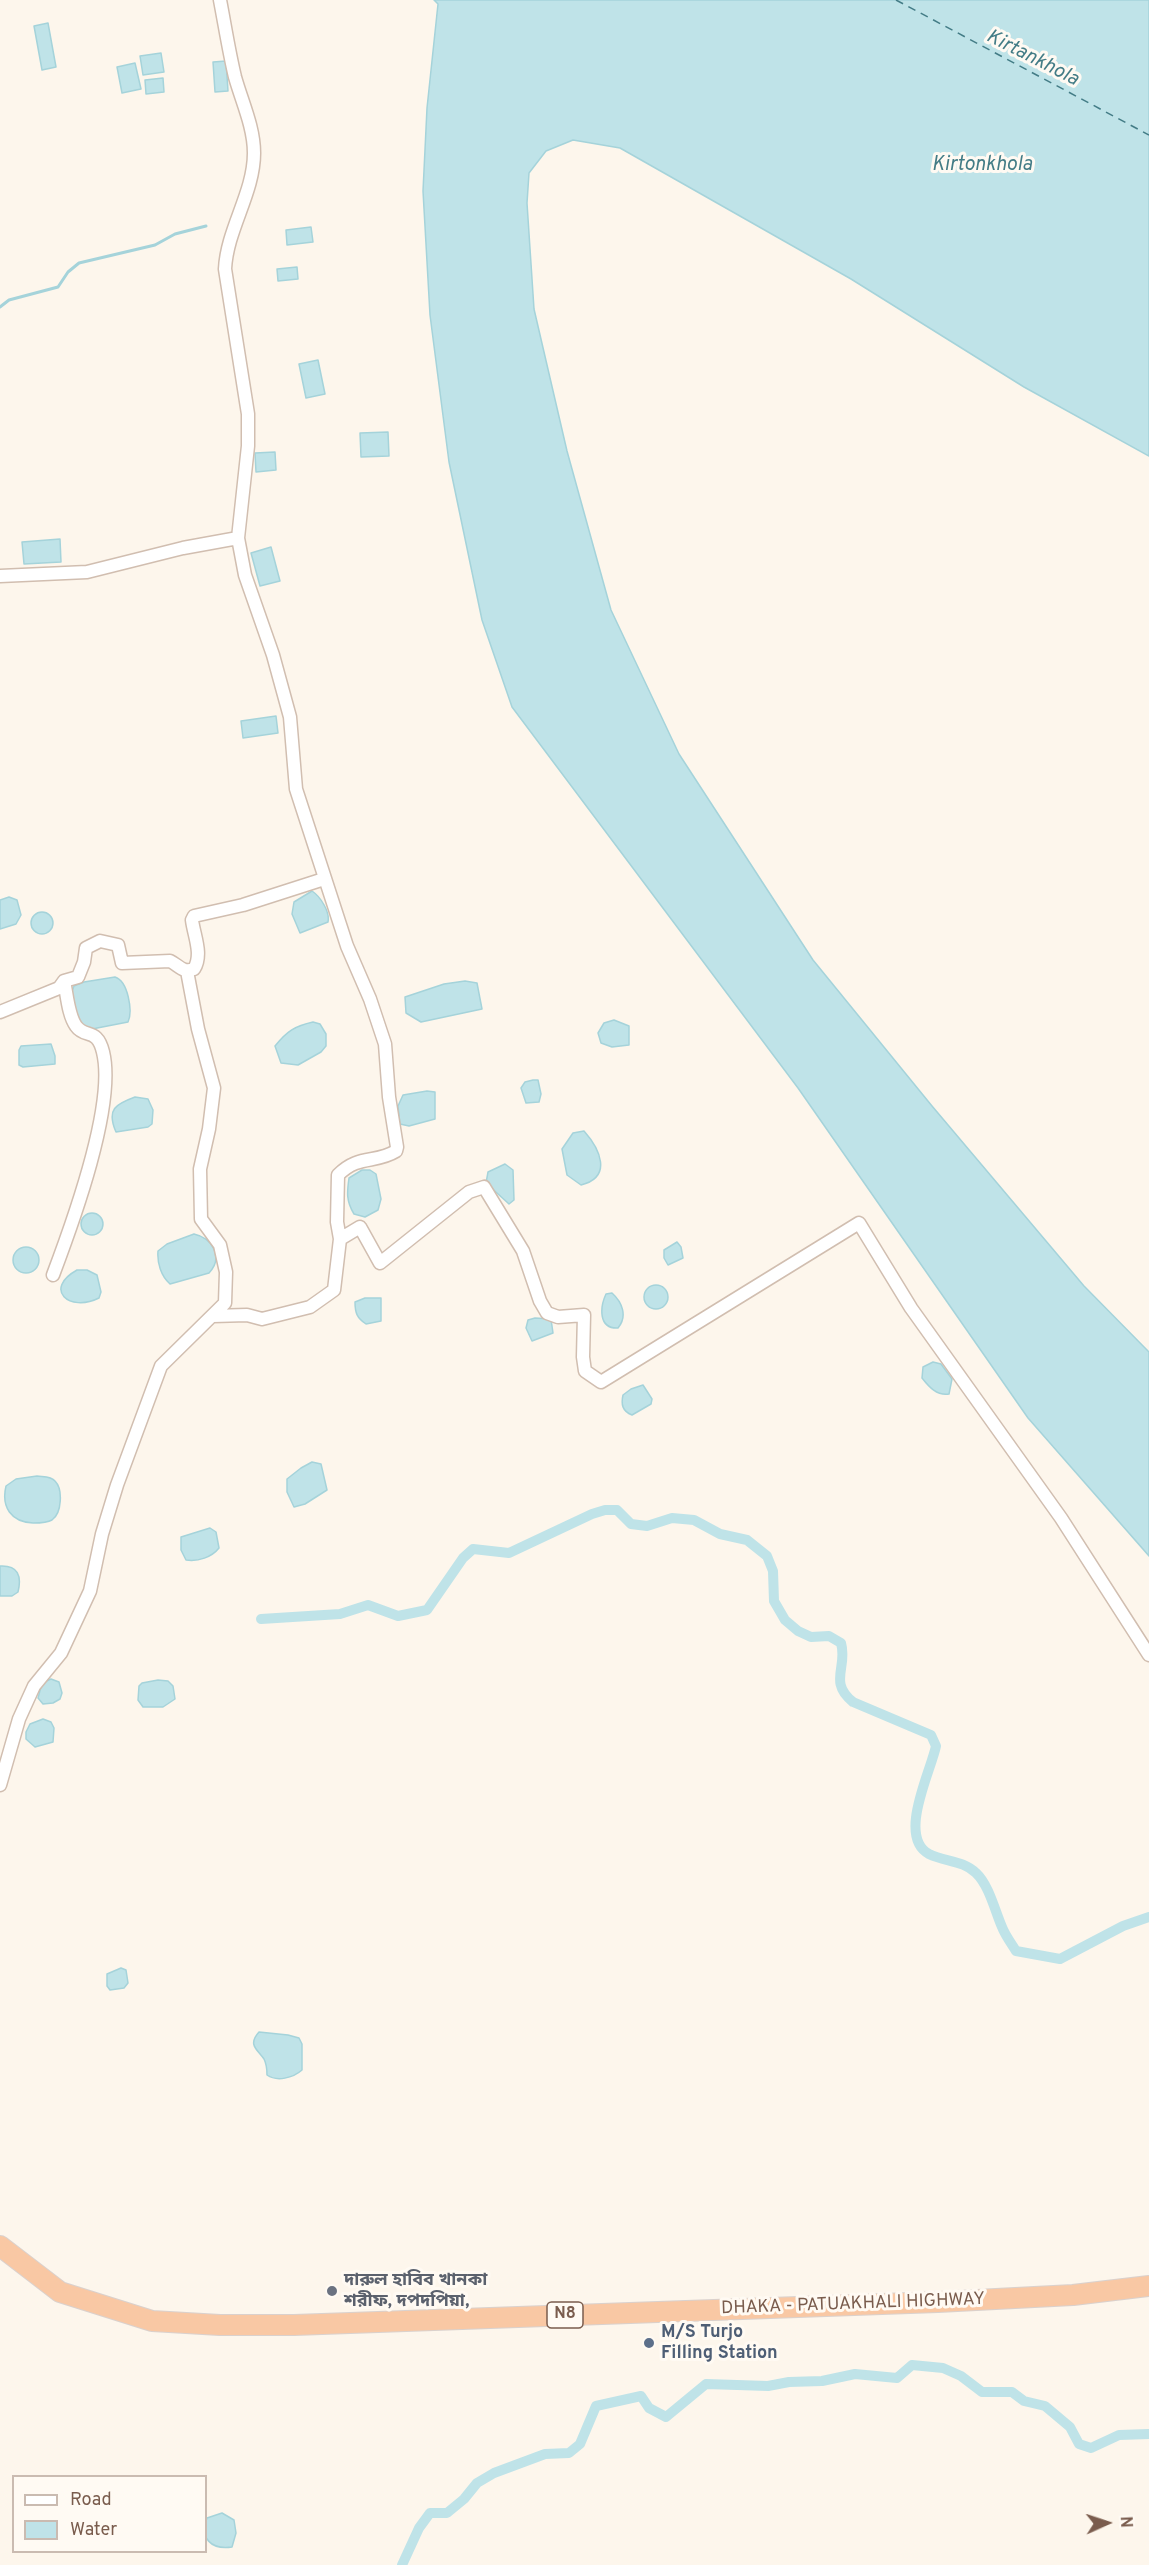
<!DOCTYPE html>
<html>
<head>
<meta charset="utf-8">
<style>
	body { margin:0 }
	#map { position:relative; width:1149px; height:2565px; overflow:hidden; background:#fdf6ec; font-family:Overpass,sans-serif }
	canvas { display:block }
	.legend { position:absolute; left:12px; top:2475px; width:195px; height:78px; box-sizing:border-box; background:#fffaf3; border:2px solid #cabbb1; margin:0; padding:8px 10px; list-style:none; font-size:18px; color:#7a5c4d }
	.legend li { display:flex; align-items:center; gap:12px; height:30px }
	.legend b { width:30px; border:2px solid #cabbb1 }
	.north { position:absolute; left:1077px; top:2493px; width:60px; height:60px; -webkit-text-stroke:4px #fffaf3; paint-order:stroke; rotate:87deg; font-size:16px; font-weight:700; line-height:24px; text-align:center; color:#7a5c4d }
	.north::after { content:''; display:block; margin:auto; width:21px; height:27px; background:#7a5c4d; clip-path:polygon(50% 0,100% 100%,50% 72%,0 100%) }
</style>
</head>
<body>
<div id="map">
<canvas width="1149" height="2565"></canvas>
<ul class="legend">
<li><b style="height:8px;background:#fff"></b>Road</li>
<li><b style="height:16px;background:#bfe3e8"></b>Water</li>
</ul>
<div class="north">N</div>
</div>
<script>
const g = document.querySelector('canvas').getContext('2d');
g.lineJoin = 'round';
function fill(path, color) {
  g.fillStyle = color;
  g.fill(path, 'evenodd');
}
function strokePath(path, color, width, dash) {
  g.strokeStyle = color;
  g.lineWidth = width;
  g.lineCap = dash ? 'butt' : 'round';
  g.setLineDash(dash || []);
  g.stroke(path);
}
function drawText(font, color, halo, rows, align = 'center') {
  g.font = font + ' Overpass,"Noto Sans Bengali",sans-serif';
  g.lineWidth = 6;
  g.setLineDash([]);
  g.textBaseline = 'middle';
  g.strokeStyle = halo;
  g.fillStyle = color;
  for (const [text, x, y, turn = 0] of rows) {
    g.save();
    g.translate(x, y);
    g.rotate((+turn || 0) * Math.PI / 180);
    g.textAlign = isNaN(turn) ? turn : align;
    if (halo) g.strokeText(text, 0, 0);
    g.fillText(text, 0, 0);
    g.restore();
  }
}
const water = new Path2D(`
	M434 0H1149V456L1024 387 851 279 620 148 573 140 546 151 529 173 527 203 534 309 567 451 611 610 679 754 813 960 932 1106 1084 1286 1149 1352V1556L1028 1418 798 1088 512 707 482 620 449 462 430 315 423 191 427 108 438 4Z
	M48 23 56 67 42 70 34 26Z
	M161 53 164 72 143 75 140 56Z
	M226 61 228 91 215 92 213 62Z
	M135 63 141 89 122 93 117 67Z
	M163 78 164 92 146 94 145 80Z
	M311 227 313 242 287 245 286 230Z
	M297 267 298 279 278 281 277 269Z
	M318 360 325 394 306 398 299 364Z
	M388 432 389 456 361 457 360 433Z
	M275 452 276 470 256 472 255 453Z
	M60 539 61 562 24 564 22 542Z
	M271 547 280 581 260 586 251 553Z
	M276 716 278 733 243 738 241 721Z
	M312 891C321 897 330 912 328 922L300 933 292 914 294 902Z
	M9 897 17 900 21 915 16 924 0 929V900Z
	M31 923a11 11 0 1 1 22 0a11 11 0 1 1-22 0Z
	M115 977C128 981 133 1011 128 1022L87 1030 78 1024 71 994 74 986 84 982Z
	M465 981 477 983 482 1009 421 1022 406 1013 405 997 444 984Z
	M614 1020 629 1026V1045L612 1047 601 1043 598 1033 604 1023Z
	M313 1022 320 1024 326 1034V1046L321 1052 298 1065 281 1063 275 1046C287 1031 295 1026 313 1022Z
	M51 1044 55 1056V1064L23 1067 19 1065V1050L21 1046Z
	M533 1080H538L541 1094 539 1102 526 1103 521 1088 525 1082Z
	M427 1091 435 1092V1119L409 1126 400 1124 398 1106 403 1095Z
	M135 1097 148 1099 153 1110 152 1124 148 1127 116 1132C106 1109 116 1104 135 1097Z
	M584 1131C600 1149 613 1177 581 1185L567 1175 562 1149 573 1133Z
	M505 1164 513 1170 514 1200 509 1204 486 1183 488 1172Z
	M362 1170H370L376 1174 381 1199 378 1210 365 1217 354 1214C346 1201 347 1192 349 1178Z
	M81 1224a11 11 0 1 1 22 0a11 11 0 1 1-22 0Z
	M194 1234C212 1238 224 1257 209 1273L170 1284C161 1276 157 1263 158 1251L167 1244Z
	M677 1242 681 1247 683 1258 668 1265 664 1258V1250Z
	M13 1260a13 13 0 1 1 26 0a13 13 0 1 1-26 0Z
	M77 1270H87L97 1275 101 1292 99 1298C69 1313 43 1289 77 1270Z
	M644 1297a12 12 0 1 1 24 0a12 12 0 1 1-24 0Z
	M612 1293C622 1302 628 1316 618 1328 598 1329 600 1307 606 1294Z
	M365 1298H381V1321L366 1324C357 1318 355 1313 355 1302Z
	M535 1318 551 1319 553 1333 532 1341 526 1328 528 1320Z
	M933 1362 941 1364 952 1379 949 1394C937 1396 929 1387 922 1378L923 1367Z
	M643 1385 652 1399 651 1404 632 1415C622 1411 621 1404 623 1395L631 1389Z
	M312 1462 321 1464 327 1490 305 1504 294 1507 287 1492V1479L301 1468Z
	M37 1476C43 1477 51 1476 55 1481 63 1489 62 1513 52 1520 47 1523 39 1523 33 1523 11 1522 1 1507 6 1486L16 1479Z
	M210 1528 216 1532 219 1548C212 1557 198 1562 186 1560L181 1550V1537Z
	M0 1566C18 1565 22 1576 18 1592L12 1596H0Z
	M51 1679 59 1682 62 1693 60 1699 53 1703 43 1704 38 1698 42 1683Z
	M158 1680 168 1681 173 1686 175 1699 163 1707H143L138 1700 139 1686 142 1683Z
	M43 1719 51 1722 54 1728 53 1742 35 1747 26 1739V1732L30 1724Z
	M121 1968 126 1970 128 1983 124 1988 110 1990 107 1986V1974Z
	M259 2032 288 2035 299 2038 302 2044V2070C293 2078 277 2082 267 2075 267 2071 266 2063 264 2059 258 2050 247 2045 259 2032Z
	M222 2513 234 2520 236 2533 232 2547C211 2550 199 2538 207 2518Z`);
fill(water, '#bfe3e8');
strokePath(water, '#a5d3da', 1.5);
strokePath(new Path2D(`
	M0 307 9 300 58 287 68 272 79 263 155 245 175 234 206 226`), '#a5d3da', 3);
strokePath(new Path2D(`
	M261 1619 340 1614 368 1605 398 1616 427 1610 463 1558 473 1549 509 1553 592 1514 605 1510H617L631 1524 647 1526 672 1518 694 1520 720 1534 747 1540 767 1556 773 1571 774 1601 785 1620 798 1631 811 1637 829 1636 841 1643C848 1667 828 1682 853 1702L931 1735 936 1746C931 1771 897 1837 929 1854 945 1862 963 1860 976 1873 989 1885 995 1911 1002 1927 1005 1935 1011 1943 1016 1951L1060 1959 1123 1926 1149 1917
	M402 2565 419 2528 430 2513H447L464 2499 477 2483 494 2473 545 2454 569 2453 580 2444 596 2406 641 2396 649 2408 666 2417 706 2384 768 2386 789 2382 822 2381 855 2374 897 2378 912 2365 943 2368 961 2376 982 2392H1012L1024 2401 1045 2406 1070 2427 1079 2444 1091 2448 1119 2435 1149 2434`), '#bfe3e8', 10);
strokePath(new Path2D(`
	M896 0 1149 135`), '#437c86', 1.5, [8, 6]);
const minor = new Path2D(`
	M0 576 87 572 183 548 238 538
	M0 1012 59 988 64 981 78 977 84 962 86 948 100 941 118 945 122 963 170 961C180 966 182 973 194 969 203 954 194 936 192 920L194 916 243 905 324 879
	M340 1239 360 1227 380 1263 469 1192 484 1187 523 1251 540 1301 547 1313 558 1317 584 1315 583 1357 585 1371 601 1382 859 1223 911 1308 1061 1518 1149 1655
	M53 1275C73 1222 116 1105 103 1052 97 1027 85 1039 76 1026 68 1015 67 994 64 981
	M213 1316 247 1315 262 1319 310 1307 334 1290 340 1239 337 1222 338 1175C359 1154 375 1164 396 1151L397 1147 389 1097 385 1044 370 999 347 946 296 789 290 717 273 655 245 575 238 538 248 446V414L225 269C227 229 254 193 254 153 254 127 242 102 235 77 229 52 225 26 220 0
	M0 1785 19 1719 34 1686 61 1653 90 1591 102 1534 117 1485 161 1366 225 1303 226 1272 220 1245 201 1219 200 1169 209 1129 214 1088 198 1029 187 971`);
const trunk = new Path2D(`
	M0 2246 60 2292 152 2321 220 2325H294L938 2302 1073 2295 1149 2286`);
strokePath(minor, '#d1beb0', 15);
strokePath(trunk, '#dad1cd', 22);
strokePath(minor, '#fff', 12);
strokePath(trunk, '#f9c8a4', 20);
for (const [x, y, r, color] of [
	[332,2291,6,"#6b7280"],
	[649,2343,6,"#5c6f8a"]
]) {
  const dot = new Path2D();
  dot.arc(x, y, r, 0, 2 * Math.PI);
  g.fillStyle = color;
  g.fill(dot);
  strokePath(dot, '#fffaf3', 2);
}
for (const [x, y, w] of [
	[565,2315,36]
]) {
  const box = new Path2D();
  box.roundRect(x - w / 2, y - 13, w, 26, 4.5);
  g.fillStyle = '#fffaf3';
  g.fill(box);
  strokePath(box, '#7a5c4d', 1.5);
}
drawText('bold 16px', '#7a5c4d', null, [
	["N8",565,2315]
]);
drawText('bold 18px', '#5b616d', '#fffaf3', [
	["দারুল হাবিব খানকা",344,2281],
	["শরীফ, দপদপিয়া,",344,2302]
], 'left');
drawText('18px', '#7a5c4d', '#fffaf3', [
	["DHAKA - PATUAKHALI HIGHWAY",853,2305,-2]
]);
drawText('bold 18px', '#4e5e75', '#fffaf3', [
	["M/S Turjo",661,2333],
	["Filling Station",661,2354]
], 'left');
drawText('italic 20px', '#437c86', '#fffaf3', [
	["Kirtankhola",1032,59,27],
	["Kirtonkhola",982,166]
]);
</script>
</body>
</html>
